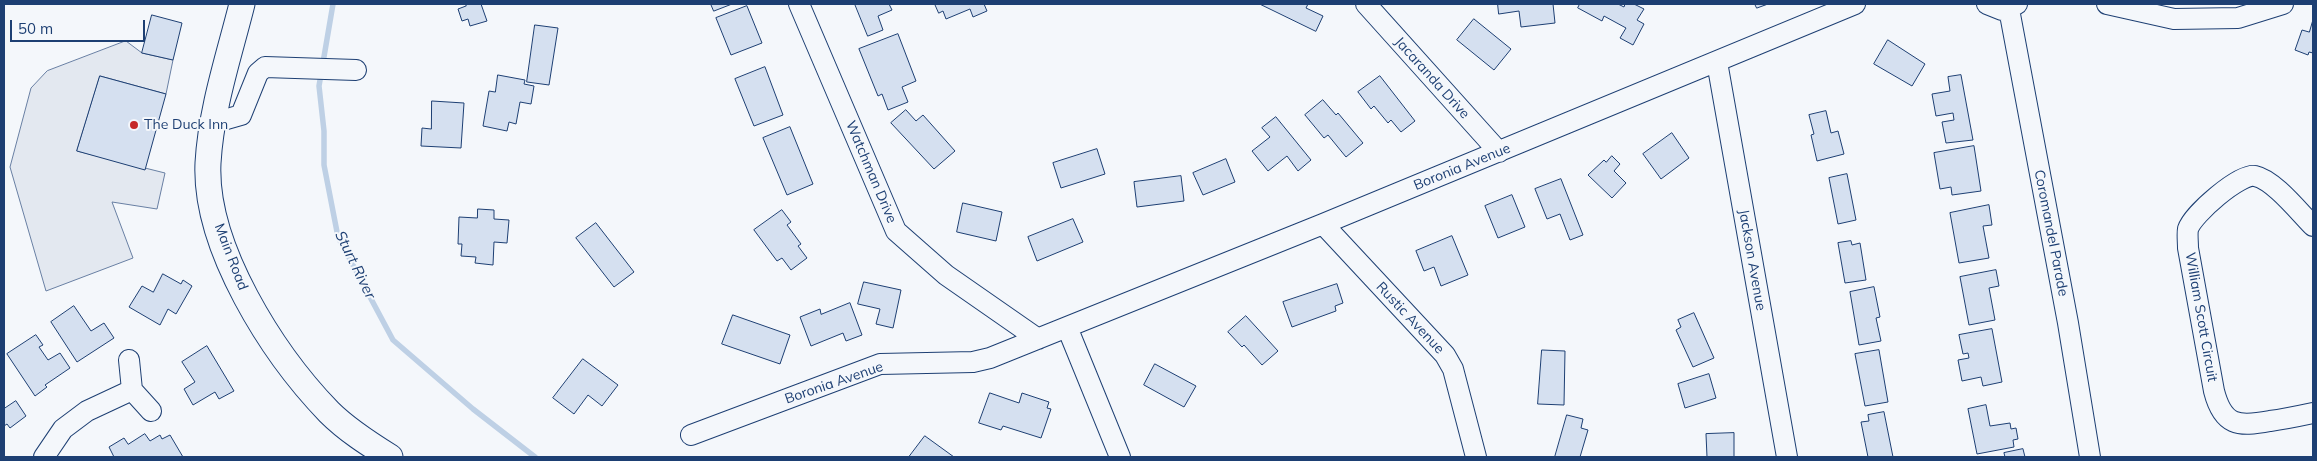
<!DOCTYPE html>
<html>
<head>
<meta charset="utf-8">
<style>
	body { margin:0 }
	#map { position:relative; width:2317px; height:461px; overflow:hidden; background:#f4f7fb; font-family:Mulish,sans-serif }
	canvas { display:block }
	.frame { position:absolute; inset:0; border:5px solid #1d3f73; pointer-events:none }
	.scale { position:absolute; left:10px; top:20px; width:135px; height:22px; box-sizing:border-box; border:2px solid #1d3f73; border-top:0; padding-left:6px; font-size:15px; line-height:18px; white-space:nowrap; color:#1d3f73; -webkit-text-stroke:4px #f4f7fb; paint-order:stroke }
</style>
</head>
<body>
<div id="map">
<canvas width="2317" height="461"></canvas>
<div class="frame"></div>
<div class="scale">50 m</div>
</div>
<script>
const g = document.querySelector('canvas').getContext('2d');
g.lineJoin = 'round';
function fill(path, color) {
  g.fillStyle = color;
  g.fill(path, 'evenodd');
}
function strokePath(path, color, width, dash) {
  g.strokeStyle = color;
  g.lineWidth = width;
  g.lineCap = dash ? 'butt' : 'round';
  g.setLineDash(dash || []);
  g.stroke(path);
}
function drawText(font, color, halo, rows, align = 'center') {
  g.font = font + ' Mulish,sans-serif';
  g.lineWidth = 4;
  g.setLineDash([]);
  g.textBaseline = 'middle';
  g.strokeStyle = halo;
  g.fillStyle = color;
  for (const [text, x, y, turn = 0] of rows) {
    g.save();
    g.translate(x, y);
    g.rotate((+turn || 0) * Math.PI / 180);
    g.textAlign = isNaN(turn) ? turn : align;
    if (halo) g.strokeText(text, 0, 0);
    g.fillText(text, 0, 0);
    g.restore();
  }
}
const parking = new Path2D(`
	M126 41 142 53 173 60 166 94 100 76 77 151 165 173 157 209 112 202 133 258 46 291 10 167 31 88 47 71Z`);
fill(parking, '#e3e8f0');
strokePath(parking, '#687fa3', 1);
strokePath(new Path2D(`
	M333 4 319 86 324 131V165L338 237 393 340 473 409 535 457`), '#bed0e5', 5.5);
const building = new Path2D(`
	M465 4H481L487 21 470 26 468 19 462 21 458 9 466 6Z
	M711 4H732L714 11Z
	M855 4H889L892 10 878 16 883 30 868 36Z
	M935 4H984L987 11 973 17 970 9 946 19 943 11 939 13Z
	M1260 4H1308L1306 8 1323 16 1316 31Z
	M1498 4H1553L1555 23 1521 27 1519 11 1499 14Z
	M1580 4H1618L1624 7 1625 4H1634L1644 9 1637 20 1644 24 1633 45 1620 38 1626 28 1604 16 1602 21 1578 8Z
	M1755 4H1768L1757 8Z
	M747 6 762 43 731 55 716 18Z
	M152 15 182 23 173 60 142 53Z
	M1474 19 1511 49 1494 70 1457 40Z
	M2313 20V53L2309 52 2308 55 2295 50 2302 30 2309 32Z
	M535 25 558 28 549 85 527 82Z
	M898 34 916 81 902 87 908 102 888 110 882 94 878 96 859 49Z
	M1888 40 1925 64 1912 86 1874 64Z
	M765 67 783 115 754 126 735 79Z
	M498 75 525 80 524 84 534 86 531 104 520 102 516 124 509 122 507 131 483 126 489 91 495 92Z
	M1961 75 1973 140 1946 143 1942 122 1954 120 1953 113 1936 116 1932 94 1950 91 1948 77Z
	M100 76 166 94 145 170 77 151Z
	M1380 76 1415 121 1401 132 1391 120 1388 123 1374 106 1371 109 1358 92Z
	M1323 100 1336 115 1338 113 1363 143 1346 157 1328 135 1324 138 1305 115Z
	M432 101 464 103 461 148 421 146 422 128 431 129Z
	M906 110 916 121 923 115 955 151 934 169 891 123Z
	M1826 111 1831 133 1838 131 1844 154 1817 161 1811 135 1814 134 1809 115Z
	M1276 117 1311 160 1298 171 1287 156 1268 171 1252 151 1270 137 1262 128Z
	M790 127 813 184 787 195 763 138Z
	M1672 133 1689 158 1661 179 1643 154Z
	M1974 146 1981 191 1952 195 1951 187 1940 189 1934 153Z
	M1097 149 1105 174 1061 188 1053 163Z
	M1612 156 1620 164 1614 171 1626 183 1612 198 1588 175 1604 160 1606 162Z
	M1226 159 1235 182 1203 195 1193 173Z
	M1847 174 1856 220 1838 224 1829 178Z
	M1181 176 1184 201 1137 207 1134 182Z
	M1561 179 1583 235 1570 240 1560 214 1547 219 1535 189Z
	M1512 195 1525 227 1498 238 1485 206Z
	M963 203 1002 212 996 241 957 232Z
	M1989 205 1992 225 1983 226 1989 258 1959 263 1950 213Z
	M478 209 494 210V219L509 220 507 243 494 242 493 265 475 263 476 257 461 256 462 244H458L459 217 477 218Z
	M782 210 791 222 787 225 801 244 798 246 807 258 791 270 782 258 777 261 754 230Z
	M1073 219 1083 242 1037 261 1028 237Z
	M596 223 634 272 614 287 576 238Z
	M1452 236 1468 275 1441 286 1434 267 1424 271 1416 251Z
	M1851 241 1852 245 1860 243 1866 280 1845 283 1838 243Z
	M1996 270 1999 286 1989 288 1995 320 1969 325 1960 277Z
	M163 274 181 284 183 280 192 286 176 314 168 309 160 325 129 307 142 286 153 292Z
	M864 282 901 290 893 328 876 324 880 309 858 304Z
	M1337 284 1343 303 1335 306 1336 311 1292 327 1283 302Z
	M1874 287 1880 317 1876 318 1881 341 1859 345 1850 292Z
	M850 303 862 335 846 341 843 333 811 346 800 317 820 309 821 314Z
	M74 306 91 331 104 323 114 338 77 362 51 322Z
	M1694 313 1714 358 1693 367 1676 330 1681 327 1678 320Z
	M733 315 790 335 780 364 722 344Z
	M1246 316 1278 351 1262 365 1244 345 1242 347 1228 332Z
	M1992 329 2002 382 1983 386 1981 377 1962 381 1958 360 1969 358 1968 353 1963 354 1959 335Z
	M36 335 43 345 39 347 48 360 60 353 70 368 45 385 47 387 35 396 7 354Z
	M207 346 234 391 219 399 215 392 193 405 184 389 195 382 182 362Z
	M1542 350 1565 351 1564 405 1538 404Z
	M1879 350 1888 402 1865 406 1855 354Z
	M583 359 618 385 602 406 588 395 574 414 553 398Z
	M1155 364 1196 386 1184 407 1144 385Z
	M1709 374 1716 398 1685 408 1678 384Z
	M990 393 1019 403 1022 393 1049 402 1047 408 1051 409 1041 438 1003 426 1001 430 979 423Z
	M16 401 26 416 10 428 7 424 4 426V409Z
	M1986 405 1990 426 2010 423 2011 429 2016 428 2018 439 2013 440 2014 447 1977 454 1968 409Z
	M1884 412 1893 457H1868L1861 422 1869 421 1868 415Z
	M1567 415 1583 419 1581 428 1588 430 1580 457H1555Z
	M1734 433V457H1707L1706 434Z
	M145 434 150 441 160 435 162 439 170 435 183 457H114L109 447 124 438 128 444Z
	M925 436 954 457H909Z
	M2023 449 2025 457H2005L2004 453Z`);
fill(building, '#d5e0f0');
strokePath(building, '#1d3f73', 1);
const minor = new Path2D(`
	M799 4 896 231 946 275 1038 339
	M1366 4 1499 152
	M1987 4 2002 10 2017 4
	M2107 4 2174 19 2238 18 2283 4
	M2009 9 2068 323 2090 457
	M1717 62 1787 457
	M213 123 241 115 258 73 265 67 356 70
	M1323 224 1445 355 1453 369 1476 457
	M2313 226C2299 212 2274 180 2255 176 2240 173 2193 214 2188 229 2187 234 2188 242 2188 248L2214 391C2223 426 2238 427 2270 421 2285 419 2299 416 2313 413
	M1067 327 1120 457
	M129 360 132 390 151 411
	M691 435 880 364 973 362 990 358 1323 224 1855 4
	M44 457 63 429 87 411 132 390`);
const major = new Path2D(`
	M242 4C229 56 211 109 208 163 204 247 273 354 329 412 347 430 369 444 390 457`);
strokePath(minor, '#1d3f73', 22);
strokePath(major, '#1d3f73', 27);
strokePath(minor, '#f4f7fb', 20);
strokePath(major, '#f4f7fb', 25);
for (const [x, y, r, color] of [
	[134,125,5,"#c62828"]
]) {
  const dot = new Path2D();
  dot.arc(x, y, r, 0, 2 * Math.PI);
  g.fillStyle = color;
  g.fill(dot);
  strokePath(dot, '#f4f7fb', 2);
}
drawText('14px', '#1d3f73', '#f4f7fb', [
	["Jacaranda Drive",1432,78,48],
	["Boronia Avenue",1462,167,-22],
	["Watchman Drive",871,172,67],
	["Coromandel Parade",2051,233,79],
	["Main Road",231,257,69],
	["Jackson Avenue",1752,260,80],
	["William Scott Circuit",2201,317,80],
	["Rustic Avenue",1410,318,47],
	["Boronia Avenue",834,383,-19]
]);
drawText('14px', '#1d3f73', '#f4f7fb', [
	["The Duck Inn",144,125]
], 'left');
drawText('italic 15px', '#1d3f73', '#f4f7fb', [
	["Sturt River",355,265,64]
]);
</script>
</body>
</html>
